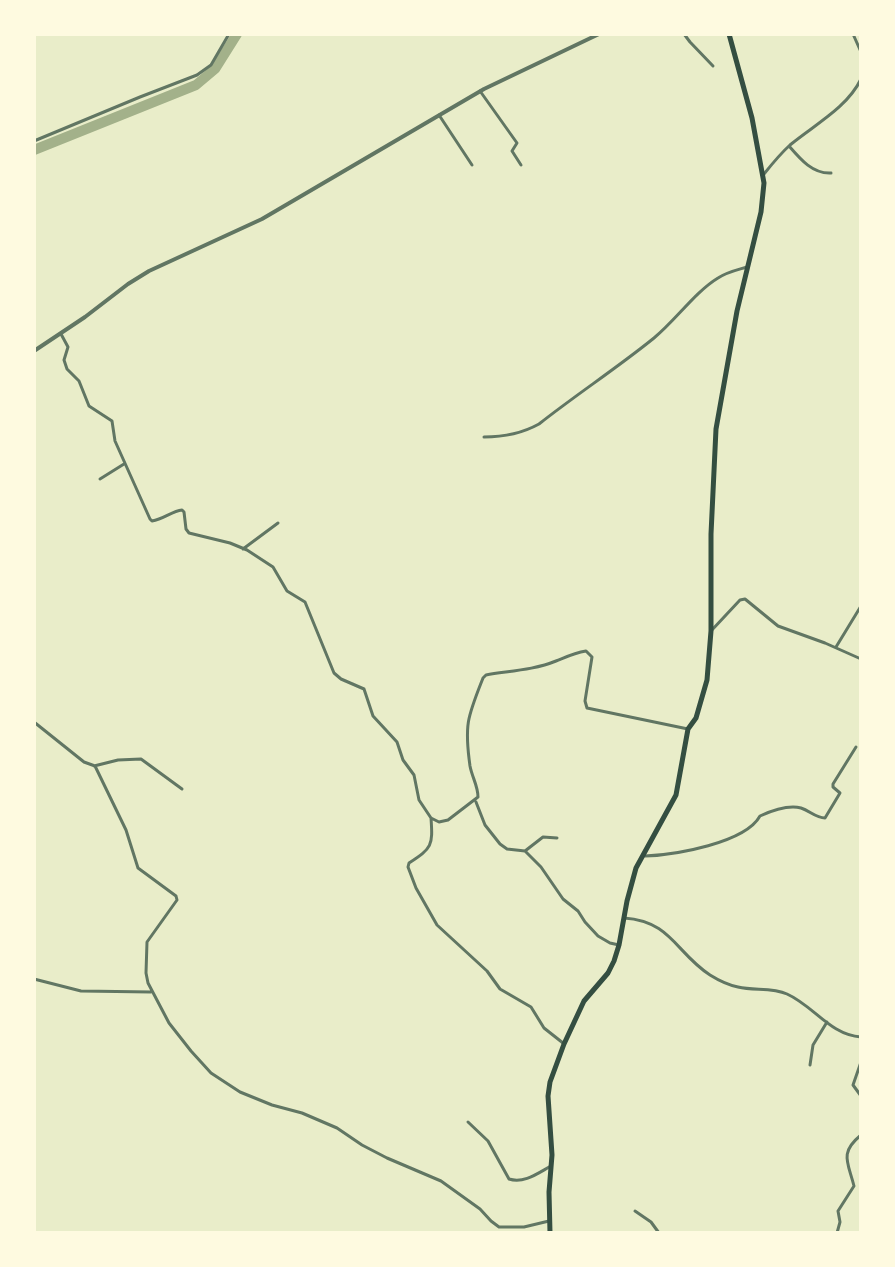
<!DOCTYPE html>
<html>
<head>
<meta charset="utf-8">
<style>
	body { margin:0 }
	#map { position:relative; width:895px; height:1267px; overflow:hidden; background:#e9edc9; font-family:Raleway,sans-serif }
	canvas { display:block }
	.frame { position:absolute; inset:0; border:36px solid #fefae0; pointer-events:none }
</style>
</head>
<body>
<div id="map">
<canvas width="895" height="1267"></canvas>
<div class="frame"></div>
</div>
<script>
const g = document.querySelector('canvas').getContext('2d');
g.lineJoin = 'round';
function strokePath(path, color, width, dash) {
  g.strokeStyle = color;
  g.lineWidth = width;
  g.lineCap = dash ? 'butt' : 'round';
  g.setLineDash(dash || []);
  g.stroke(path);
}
strokePath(new Path2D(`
	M34 150 196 85 215 69 237 34`), '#a3b18a', 10);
strokePath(new Path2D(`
	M684 34 690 42 713 66
	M853 34 861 52
	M480 91 517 143 512 151 521 165
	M439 115 472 165
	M34 141 140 97 197 75 211 65 229 34
	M789 146C801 160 813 174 831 173
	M764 174C772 164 780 154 790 145 814 125 847 108 861 79
	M61 334 68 347 64 360 67 369 79 381 89 406 112 421 115 441 150 519 152 521C164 519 172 511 182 510L184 512 186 529 189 533 230 543 247 550 273 567 287 591 305 602 334 673 341 679 364 689 373 716 397 742 403 760 414 775 419 800 431 818 439 822 448 820 478 797C478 786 472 777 470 766 464 724 468 716 483 678L486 675C509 671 534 670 556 661 566 657 574 653 586 651L592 657 585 701 587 708 688 729
	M484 437C504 437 521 434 539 424 577 394 617 368 654 338 676 320 695 292 718 278 727 272 737 270 747 267
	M100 479 124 464
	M243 549 278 523
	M711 631 740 600 745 599 778 626 825 643 861 659
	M836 647 861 606
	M34 722 84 762 95 766 126 830 138 868 176 896 177 900 147 942 146 973 148 983 169 1023 191 1051 211 1073 240 1092 272 1105 302 1113 337 1128 362 1145 387 1158 441 1181 480 1209 491 1221 499 1227H524L549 1221
	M94 766 118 760 141 759 182 789
	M476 802 485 825 500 844 507 849 525 851 541 867 563 899 578 911 585 922 598 936 610 943 619 945
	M431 818C433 846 432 848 409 863L408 867 416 888 437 925 487 971 500 989 531 1007 544 1028 563 1043
	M525 851 543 837 557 838
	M645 856C675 855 745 843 760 816 771 811 789 805 801 808 810 811 816 818 825 818L840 793 833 787V784L856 747
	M624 918C671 921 676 953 710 975 718 980 728 985 738 987 754 991 772 987 787 994 814 1006 830 1035 861 1037
	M34 979 81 991 151 992
	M861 1062 853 1085 861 1096
	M810 1065 813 1045 827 1022
	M468 1122 488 1141 509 1179C524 1184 538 1173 551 1166
	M635 1211 651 1222 659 1233
	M837 1233 840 1222 838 1211 854 1186C848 1162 839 1153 861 1135`), '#617663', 3);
strokePath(new Path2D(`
	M34 351 85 317 128 284 149 271 262 219 484 89 599 34`), '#617663', 4);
strokePath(new Path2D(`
	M550 1233 549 1192 552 1155 548 1096 550 1082 564 1044 584 1001 608 973 614 961 619 945 627 901 636 868 676 795 688 729 696 718 707 680 711 631V534L716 429 737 311 761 212 764 183 752 118 729 34`), '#344e41', 5);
</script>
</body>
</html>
